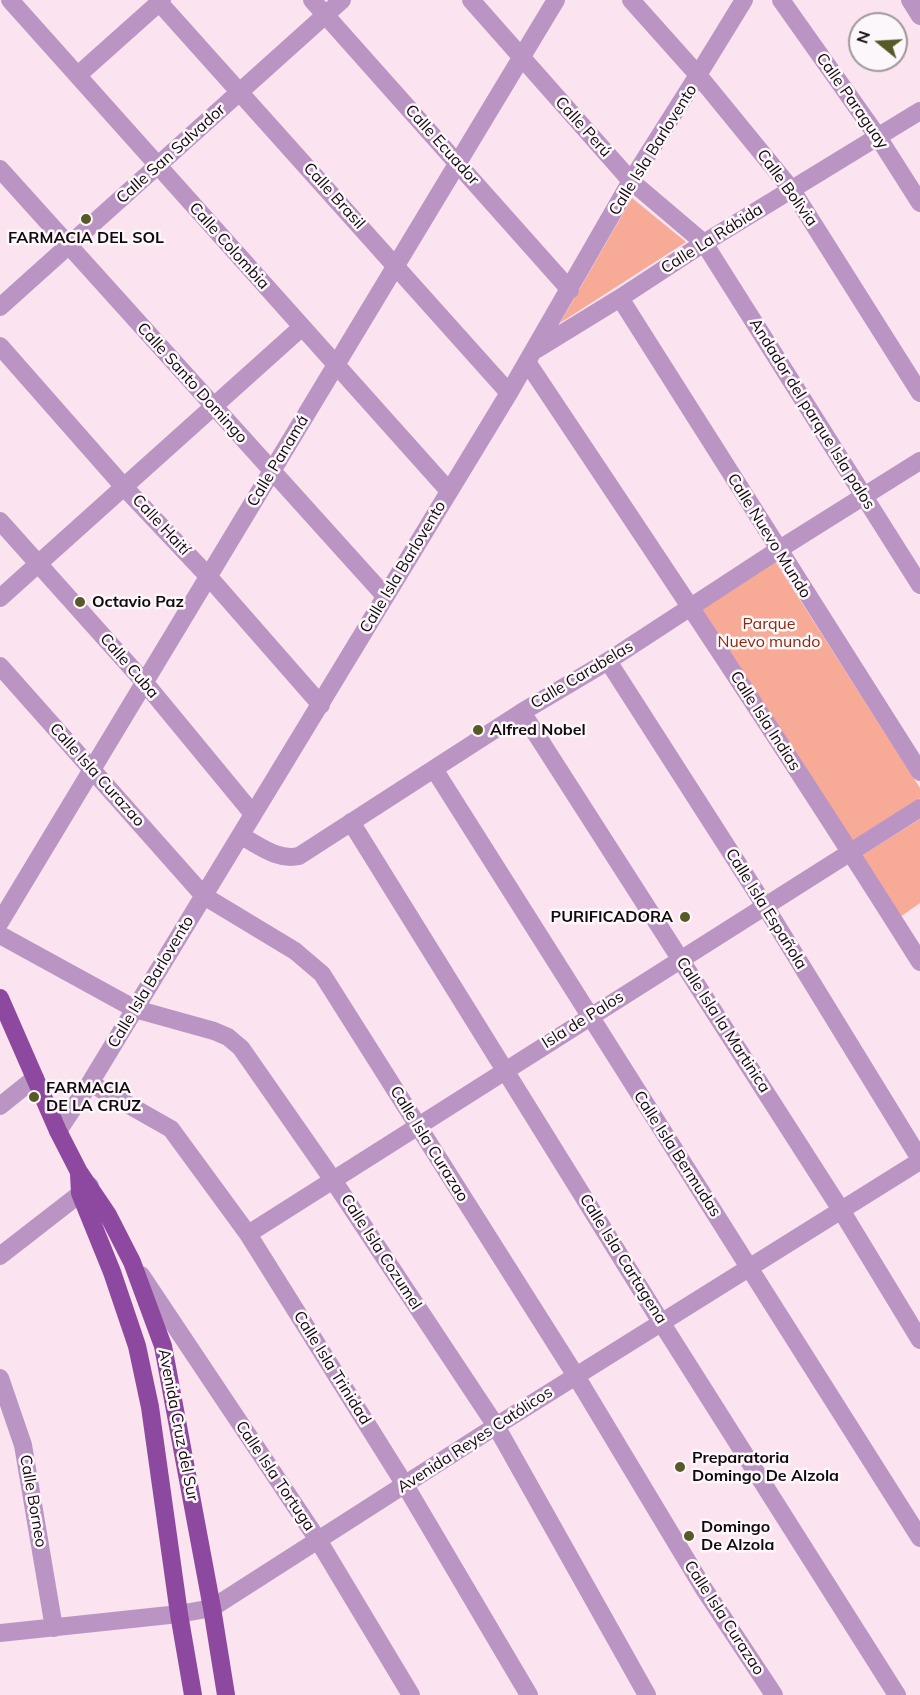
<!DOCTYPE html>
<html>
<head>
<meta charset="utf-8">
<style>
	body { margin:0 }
	#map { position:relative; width:920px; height:1695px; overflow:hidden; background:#fce3f0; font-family:Mulish,sans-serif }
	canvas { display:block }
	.north { position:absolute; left:848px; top:12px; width:60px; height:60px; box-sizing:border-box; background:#fcf7fa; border:2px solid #9e989b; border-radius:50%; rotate:288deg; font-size:16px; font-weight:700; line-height:24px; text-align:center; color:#11090d }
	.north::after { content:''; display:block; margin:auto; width:21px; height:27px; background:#575a27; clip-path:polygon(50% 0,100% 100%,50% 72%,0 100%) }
</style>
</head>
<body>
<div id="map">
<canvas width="920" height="1695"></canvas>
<div class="north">N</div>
</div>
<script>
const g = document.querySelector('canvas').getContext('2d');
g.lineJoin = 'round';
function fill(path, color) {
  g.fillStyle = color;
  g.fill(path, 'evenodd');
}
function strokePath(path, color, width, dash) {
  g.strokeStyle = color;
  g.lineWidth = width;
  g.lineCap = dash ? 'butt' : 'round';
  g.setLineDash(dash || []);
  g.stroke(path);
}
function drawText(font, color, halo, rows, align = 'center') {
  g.font = font + ' Mulish,sans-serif';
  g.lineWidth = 5;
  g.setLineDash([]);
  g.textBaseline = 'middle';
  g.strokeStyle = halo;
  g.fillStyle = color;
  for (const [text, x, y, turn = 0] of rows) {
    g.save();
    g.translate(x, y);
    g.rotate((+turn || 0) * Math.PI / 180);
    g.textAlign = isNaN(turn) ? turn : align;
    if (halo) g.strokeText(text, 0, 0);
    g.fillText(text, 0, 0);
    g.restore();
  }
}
fill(new Path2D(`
	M632 198 686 242 560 323Z
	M775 561 920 788V798L852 841 700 610Z
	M920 819V903L900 917 861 856Z`), '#f7aa96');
strokePath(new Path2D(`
	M10 0 449 491
	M157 0 509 393
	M312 0 570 290
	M471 0 631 181 704 243 920 585
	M631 0 698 75 792 190 920 393
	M781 0 878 137 920 203
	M910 0 920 16
	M78 75 162 0
	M0 169 385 596
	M620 298 920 772
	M0 307 342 0
	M0 346 124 487 208 576 321 705
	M537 349 620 298 704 243 920 111
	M527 362C660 561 793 760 920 962
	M0 521 145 683 253 814
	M0 598 302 327
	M608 661 765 906 920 1159
	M0 666 204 896 295 951 322 974 576 1376 704 1589 774 1695
	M522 712 841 1210 920 1340
	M434 769C595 1026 759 1281 920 1538
	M351 822 661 1322 897 1695
	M241 836C259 845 277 861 299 856L522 712 608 661 778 550 920 461
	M0 922 556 0
	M0 935 135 1009 214 1031 228 1037 241 1048 333 1180 496 1426 647 1695
	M90 1083 171 1129 248 1234 405 1485 529 1695
	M0 1106 35 1078
	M58 1131 90 1083 509 393 631 181 698 75 744 0
	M248 1234 920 808
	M0 1256 90 1186
	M141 1275 318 1540 411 1695
	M0 1378 23 1445 54 1628
	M0 1633 179 1614 212 1608 496 1426 920 1161`), '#ba95c4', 18);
strokePath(new Path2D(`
	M0 998 58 1131 79 1172 108 1215 132 1262 163 1346 212 1608 226 1695
	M79 1174 80 1193 112 1272 137 1346 150 1407 179 1614 193 1695`), '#8d499f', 18);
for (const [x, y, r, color] of [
	[86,219,6,"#575a27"],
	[80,602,6,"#575a27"],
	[478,730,6,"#575a27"],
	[685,917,6,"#575a27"],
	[34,1097,6,"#575a27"],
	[680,1467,6,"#575a27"],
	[689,1536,6,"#575a27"]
]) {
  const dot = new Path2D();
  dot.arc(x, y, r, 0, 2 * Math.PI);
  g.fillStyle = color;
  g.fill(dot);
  strokePath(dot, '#fcf7fa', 2);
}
drawText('16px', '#11090d', '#fcf7fa', [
	["Calle Paraguay",852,101,55],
	["Calle Perú",583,127,48],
	["Calle Ecuador",442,145,48],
	["Calle Isla Barlovento",653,150,-58],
	["Calle San Salvador",171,154,-42],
	["Calle Bolivia",787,188,54],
	["Calle Brasil",334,196,48],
	["Calle La Rábida",712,239,-32],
	["Calle Colombia",229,246,48],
	["Calle Santo Domingo",192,383,48],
	["Andador del parque Isla palos",812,414,58],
	["Calle Panamá",278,461,-59],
	["Calle Haití",161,525,47],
	["Calle Nuevo Mundo",769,536,58],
	["Calle Isla Barlovento",403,567,-59],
	["Calle Cuba",129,666,49],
	["Calle Carabelas",582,675,-31],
	["Calle Isla Indias",765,721,57],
	["Calle Isla Curazao",97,775,48],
	["Calle Isla Española",766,909,58],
	["Calle Isla Barlovento",151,982,-59],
	["Isla de Palos",583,1020,-32],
	["Calle Isla la Martinica",723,1025,57],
	["Calle Isla Curazao",429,1144,58],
	["Calle Isla Bermudas",677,1154,57],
	["Calle Isla Cozumel",381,1252,57],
	["Calle Isla Cartagena",623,1259,58],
	["Calle Isla Trinidad",332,1368,58],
	["Avenida Cruz del Sur",178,1425,79],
	["Avenida Reyes Católicos",475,1440,-33],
	["Calle Isla Tortuga",275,1476,56],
	["Calle Borneo",33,1501,80],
	["Calle Isla Curazao",724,1618,57]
]);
drawText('bold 16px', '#11090d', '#fcf7fa', [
	["FARMACIA DEL SOL",86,238,"center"],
	["Octavio Paz",92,602],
	["Alfred Nobel",490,730],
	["PURIFICADORA",673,917,"right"],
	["FARMACIA",46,1088],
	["DE LA CRUZ",46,1106],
	["Preparatoria",692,1458],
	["Domingo De Alzola",692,1476],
	["Domingo",701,1527],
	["De Alzola",701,1545]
], 'left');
drawText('16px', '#8f270a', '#fcf7fa', [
	["Parque",769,624],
	["Nuevo mundo",769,642]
]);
</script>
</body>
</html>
